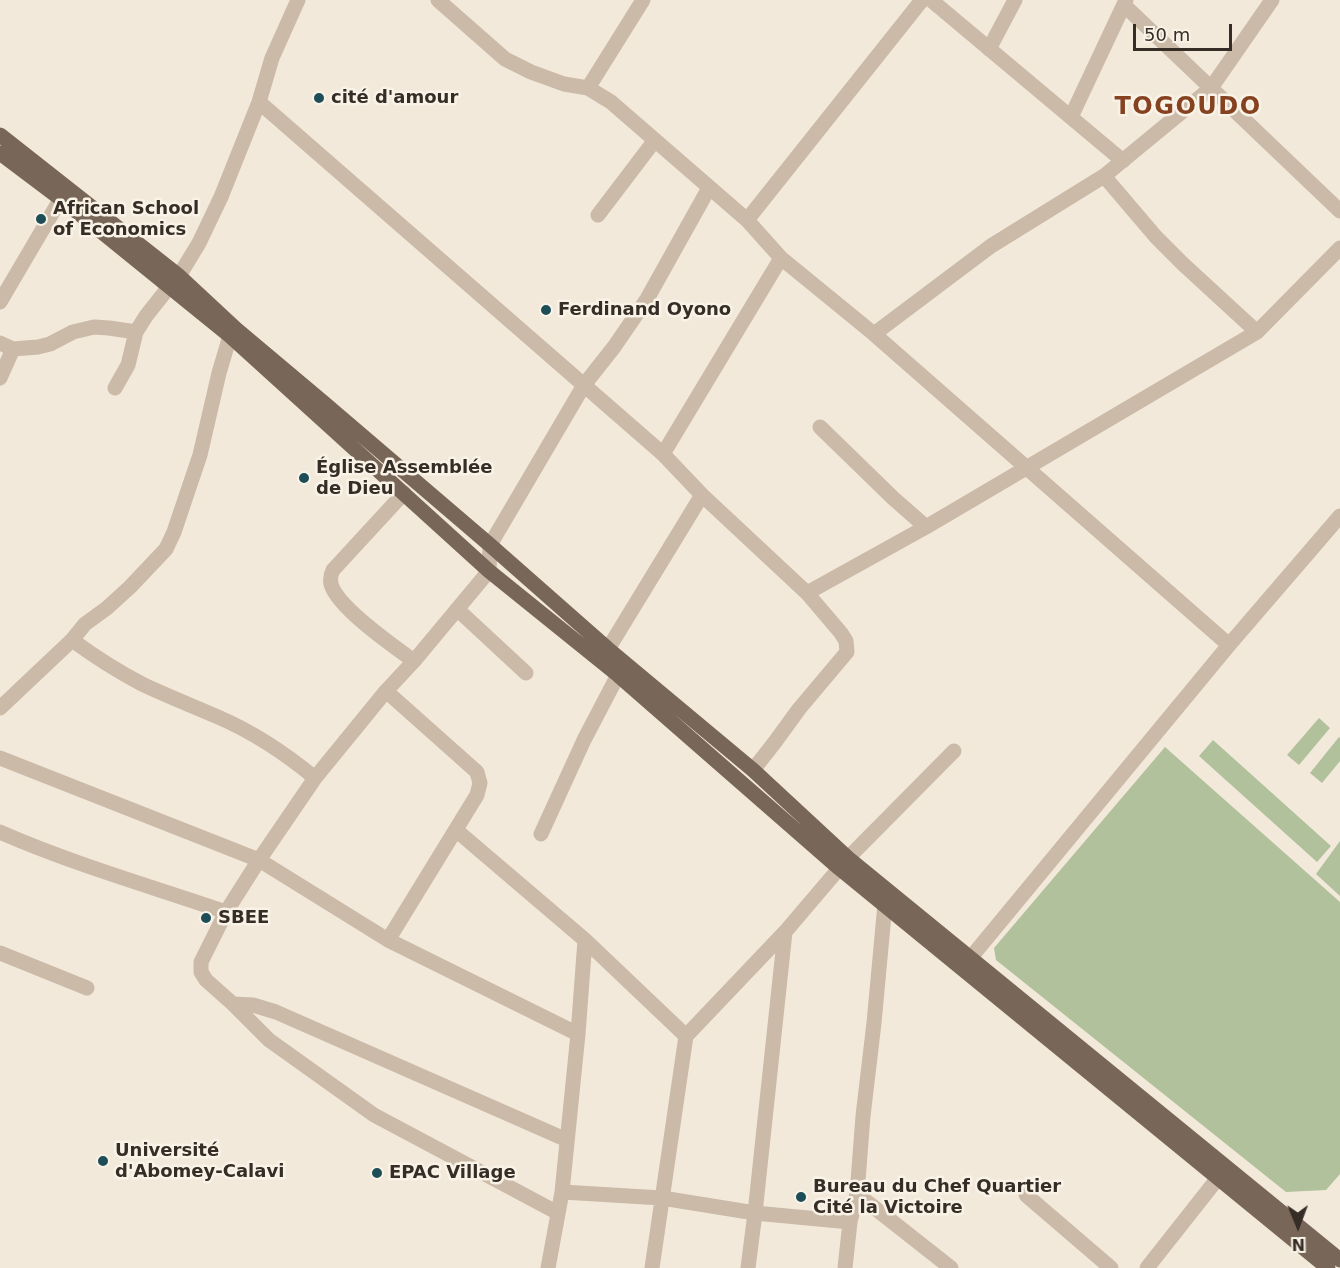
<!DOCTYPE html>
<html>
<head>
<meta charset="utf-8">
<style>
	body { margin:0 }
	#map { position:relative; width:1340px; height:1268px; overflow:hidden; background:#f2e9db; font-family:"DejaVu Sans",sans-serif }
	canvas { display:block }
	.north { position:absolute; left:1268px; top:1196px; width:60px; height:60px; -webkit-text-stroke:4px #f9f3e7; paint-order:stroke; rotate:179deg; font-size:16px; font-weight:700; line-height:24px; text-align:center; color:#362d27 }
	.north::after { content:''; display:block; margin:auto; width:21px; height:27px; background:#362d27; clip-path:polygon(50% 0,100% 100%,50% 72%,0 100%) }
	.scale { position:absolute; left:1133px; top:24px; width:99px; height:27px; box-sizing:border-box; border:3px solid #362d27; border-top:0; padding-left:8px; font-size:18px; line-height:21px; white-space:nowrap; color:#362d27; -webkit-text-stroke:4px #f9f3e7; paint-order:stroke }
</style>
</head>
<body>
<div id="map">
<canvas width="1340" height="1268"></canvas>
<div class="north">N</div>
<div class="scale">50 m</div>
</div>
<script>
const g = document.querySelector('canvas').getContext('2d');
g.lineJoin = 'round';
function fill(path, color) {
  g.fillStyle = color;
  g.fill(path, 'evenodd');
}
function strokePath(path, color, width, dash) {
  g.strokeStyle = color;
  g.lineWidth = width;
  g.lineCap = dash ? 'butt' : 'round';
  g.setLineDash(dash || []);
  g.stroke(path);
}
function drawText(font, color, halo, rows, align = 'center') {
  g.font = font + ' "DejaVu Sans",sans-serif';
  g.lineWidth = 5;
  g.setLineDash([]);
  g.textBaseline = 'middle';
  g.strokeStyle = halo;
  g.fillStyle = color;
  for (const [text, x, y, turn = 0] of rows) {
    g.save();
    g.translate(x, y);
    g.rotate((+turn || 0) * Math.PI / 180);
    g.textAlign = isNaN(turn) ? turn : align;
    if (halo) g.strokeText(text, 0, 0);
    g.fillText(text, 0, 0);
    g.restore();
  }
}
fill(new Path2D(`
	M1319 718 1330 728 1299 765 1287 755Z
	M1339 737 1340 738V761L1322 783 1310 773Z
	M1213 740 1331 846 1317 862 1199 756Z
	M1165 747 1340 902V1174L1326 1190 1286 1192 996 960 994 948Z
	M1340 841V896L1316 874Z`), '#b0c19b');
strokePath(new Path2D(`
	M438 0 505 59 531 72 564 84 588 88 611 102 747 220 781 258 874 334 1229 645
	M931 0 1123 161
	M1124 5 1340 211
	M989 49 1015 0
	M588 88 643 0
	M259 102 663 454 702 495 807 593 841 633 846 641 847 652 799 709 775 742 753 770
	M1071 117 1126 0
	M1104 176 1156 237 1183 264 1257 332
	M598 215 655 140
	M747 220 922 0
	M0 302 67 188
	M874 334 991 246 1104 176 1211 88 1272 0
	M0 343 13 349 38 347 50 344 73 332 94 327 109 328 136 332 146 316 169 287 179 276 199 243 221 197 259 102 272 58 298 0
	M0 378 13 349
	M115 388 128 365 136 332
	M820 427 893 498 926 527
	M663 454 781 258
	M404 493 333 570C331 574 330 579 331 584 337 607 393 646 414 661
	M807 593 926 527 1257 332 1340 248
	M457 609 526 673
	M72 640C94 656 117 671 142 684 167 696 193 706 218 717 253 732 286 754 315 778
	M608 649 702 495
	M386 691 477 772 480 783 477 795 388 940
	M0 708 72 640 85 624 107 608 130 587 166 549 174 532 200 455 219 373 230 336
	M0 758 259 860 388 940 578 1034
	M456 830 585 940 686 1036
	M0 832C73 864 150 886 226 912
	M541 834 584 740 618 675
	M0 953 87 988
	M963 967 1229 645 1340 516
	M233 1004 253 1005 276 1012 567 1140
	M562 1192 662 1198 755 1213 850 1222
	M857 1194 951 1268
	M1026 1195 1111 1268
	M558 1213 374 1115 269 1040 233 1004 206 980 201 972V962L226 912 259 860 315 778 386 691 414 661 489 571 490 545 584 385 614 347 647 299 709 188
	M548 1268 562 1192 578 1034 585 940
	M652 1268 686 1036 785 932 848 858 954 751
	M748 1268 755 1213 785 932
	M845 1268 850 1222 857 1194 863 1116 874 1023 885 904
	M1147 1268 1218 1178`), '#cabaa7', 15);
strokePath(new Path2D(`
	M0 135 179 276 236 329 324 403 490 545 608 649 753 770 848 858 1340 1260
	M0 153 61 199 230 336 489 571 618 675 839 868 1328 1268`), '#786658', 15);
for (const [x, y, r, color] of [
	[319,98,6,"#1d4e58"],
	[41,219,6,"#1d4e58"],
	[546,310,6,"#1d4e58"],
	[304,478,6,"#1d4e58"],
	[206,918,6,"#1d4e58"],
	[103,1161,6,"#1d4e58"],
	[377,1173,6,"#1d4e58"],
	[801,1197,6,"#1d4e58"]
]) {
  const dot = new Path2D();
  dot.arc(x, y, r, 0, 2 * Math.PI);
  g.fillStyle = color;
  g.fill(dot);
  strokePath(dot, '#f9f3e7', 2);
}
drawText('bold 18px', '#362d27', '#f9f3e7', [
	["cité d'amour",331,98],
	["African School",53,209],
	["of Economics",53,230],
	["Ferdinand Oyono",558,310],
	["Église Assemblée",316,468],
	["de Dieu",316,489],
	["SBEE",218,918],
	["Université",115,1151],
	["d'Abomey-Calavi",115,1172],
	["EPAC Village",389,1173],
	["Bureau du Chef Quartier",813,1187],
	["Cité la Victoire",813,1208]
], 'left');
g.letterSpacing = '1.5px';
drawText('bold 24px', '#854120', '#f9f3e7', [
	["TOGOUDO",1188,108]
]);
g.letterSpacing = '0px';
</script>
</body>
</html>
